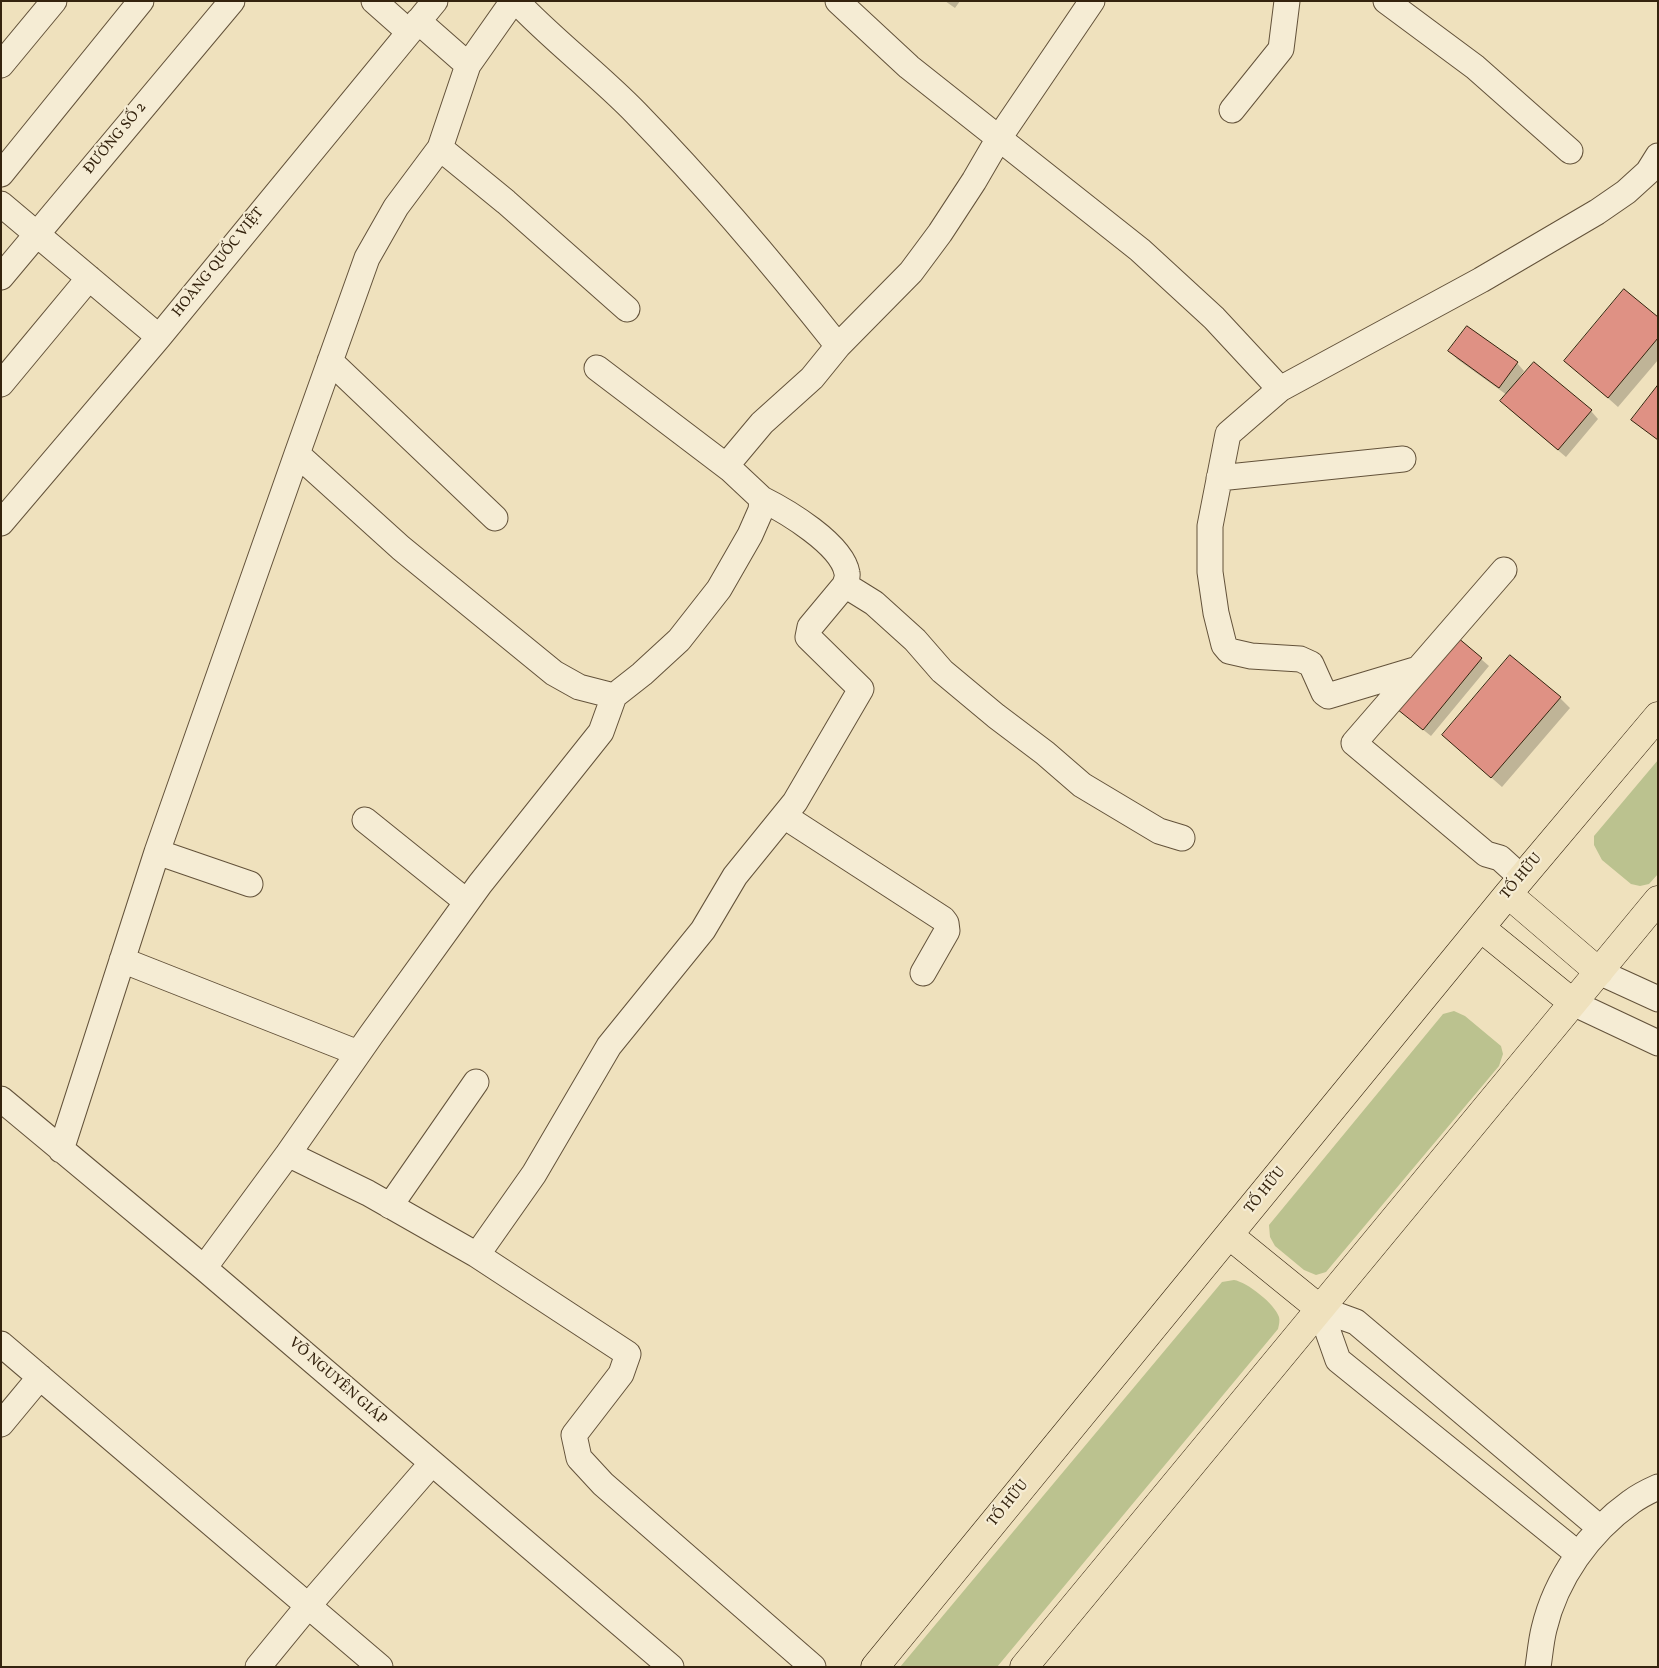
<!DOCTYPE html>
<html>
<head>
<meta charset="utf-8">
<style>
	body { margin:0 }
	#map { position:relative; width:1659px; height:1668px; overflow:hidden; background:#efe1bd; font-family:Vollkorn,serif }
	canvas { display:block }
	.frame { position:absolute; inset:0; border:2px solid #34230e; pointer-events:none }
</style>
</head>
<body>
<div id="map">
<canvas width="1659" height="1668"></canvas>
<div class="frame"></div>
</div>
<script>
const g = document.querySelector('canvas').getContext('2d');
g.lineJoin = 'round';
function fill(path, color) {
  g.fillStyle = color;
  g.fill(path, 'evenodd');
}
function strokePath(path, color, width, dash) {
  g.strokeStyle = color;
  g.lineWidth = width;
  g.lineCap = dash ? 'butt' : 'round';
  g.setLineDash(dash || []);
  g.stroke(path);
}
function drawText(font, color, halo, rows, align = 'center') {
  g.font = font + ' Vollkorn,serif';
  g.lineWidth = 4.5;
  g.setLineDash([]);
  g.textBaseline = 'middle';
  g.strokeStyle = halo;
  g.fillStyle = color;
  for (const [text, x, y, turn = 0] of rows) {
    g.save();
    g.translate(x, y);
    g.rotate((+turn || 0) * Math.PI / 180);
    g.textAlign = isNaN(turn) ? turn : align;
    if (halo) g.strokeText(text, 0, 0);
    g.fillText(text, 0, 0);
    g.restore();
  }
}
fill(new Path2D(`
	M1658 760V874L1649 884 1640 886 1631 884 1602 860 1594 845V836Z
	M1454 1011 1465 1016 1501 1046 1503 1054 1499 1066 1326 1272 1316 1275 1304 1270 1275 1246 1270 1237 1269 1225 1443 1014Z
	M1234 1280C1247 1282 1275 1304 1279 1317 1280 1320 1279 1325 1278 1329L997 1667H900L1222 1282Z`), '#bbc28f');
fill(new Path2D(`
	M945 1H960L955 8Z
	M1658 319V360L1618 407 1566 361Z
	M1450 351 1517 363 1524 371 1520 377 1521 378 1591 411 1598 419 1566 457 1509 409 1507 395 1457 359Z
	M1457 638 1489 666 1431 736 1406 716Z
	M1560 698 1570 708 1502 787 1443 735Z`), '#0003');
const building = new Path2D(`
	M1624 289 1658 317V338L1608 398 1564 361Z
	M1467 326 1518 362 1499 388 1448 351Z
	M1534 362 1592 410 1558 450 1500 401Z
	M1658 385V440L1631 420Z
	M1457 637 1482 658 1423 730 1397 709Z
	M1510 655 1561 697 1491 778 1442 735Z`);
fill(building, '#df9184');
strokePath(building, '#34230e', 1);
const minor = new Path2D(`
	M374 1 409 32
	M516 1C554 41 598 74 636 113 708 187 774 265 838 346
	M838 1 909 67 1140 250 1214 318 1280 389 1228 434 1210 526V572L1216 613 1224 645 1229 651 1251 656 1300 659 1311 664 1324 693 1328 696 1418 669
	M1386 1 1475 67 1570 151
	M1 65 54 1
	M468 65 513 1
	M1232 110 1281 49 1287 1
	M440 148 506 202 627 309
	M1 174 141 1
	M1 204 159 337
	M1 277 232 1
	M330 361 495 518
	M597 368 730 469
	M1 384 89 278
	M1280 389 1481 280 1597 212 1626 192 1648 172 1658 156
	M297 454 401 548 554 673 579 687 614 696
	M1219 478 1403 459
	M762 499C786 511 842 544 847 573 848 577 846 581 845 585
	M1 523 159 337 435 1
	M1504 570 1354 743 1486 854 1500 858 1522 878
	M784 816 943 919 946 923 947 931 923 973
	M365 820 467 902
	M157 852 250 884
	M122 960 358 1053
	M1599 972 1658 999
	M1573 1003 1658 1043
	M1 1099 204 1268 671 1667
	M61 1150 157 852 297 454 367 258 396 207 440 148 468 65 418 21
	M288 1154 368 1193 477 1255 628 1354 621 1374 574 1435 579 1458 603 1484 813 1667
	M390 1206 476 1082
	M477 1255 534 1174 609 1046 703 930 735 876 795 802 861 689 808 637 810 627 845 585 874 603 915 640 942 671 996 716 1045 753 1082 785 1159 831 1182 838
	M204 1268 288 1154 371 1035 480 884 601 732 614 696 642 674 679 640 719 589 750 535 761 510 762 499 730 469 731 460 762 423 812 378 838 346 911 272 940 233 974 181 999 138 1092 1
	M1320 1309 1338 1360 1578 1554
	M1320 1309 1356 1322 1600 1528
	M1 1344 380 1667
	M1 1424 40 1377
	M258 1667 308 1606 432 1463
	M1538 1667C1540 1654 1541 1641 1544 1629 1556 1578 1589 1532 1631 1502 1639 1496 1649 1491 1658 1487`);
const major = new Path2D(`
	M1508 894 1599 972
	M1481 928 1573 1003
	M1229 1235 1320 1309
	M875 1667 1508 894 1658 716
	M1024 1667 1658 900`);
strokePath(minor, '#63523a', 27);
strokePath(major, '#34230e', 29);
strokePath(minor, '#f5ecd4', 25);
strokePath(major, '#efe1bd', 28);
drawText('15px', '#34230e', '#f5ecd4', [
	["ĐƯỜNG SỐ 2",116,139,-50],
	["HOÀNG QUỐC VIỆT",219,263,-51],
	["TỐ HỮU",1522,877,-50],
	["TỐ HỮU",1266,1191,-51],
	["VÕ NGUYÊN GIÁP",337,1382,41],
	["TỐ HỮU",1009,1504,-51]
]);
</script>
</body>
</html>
